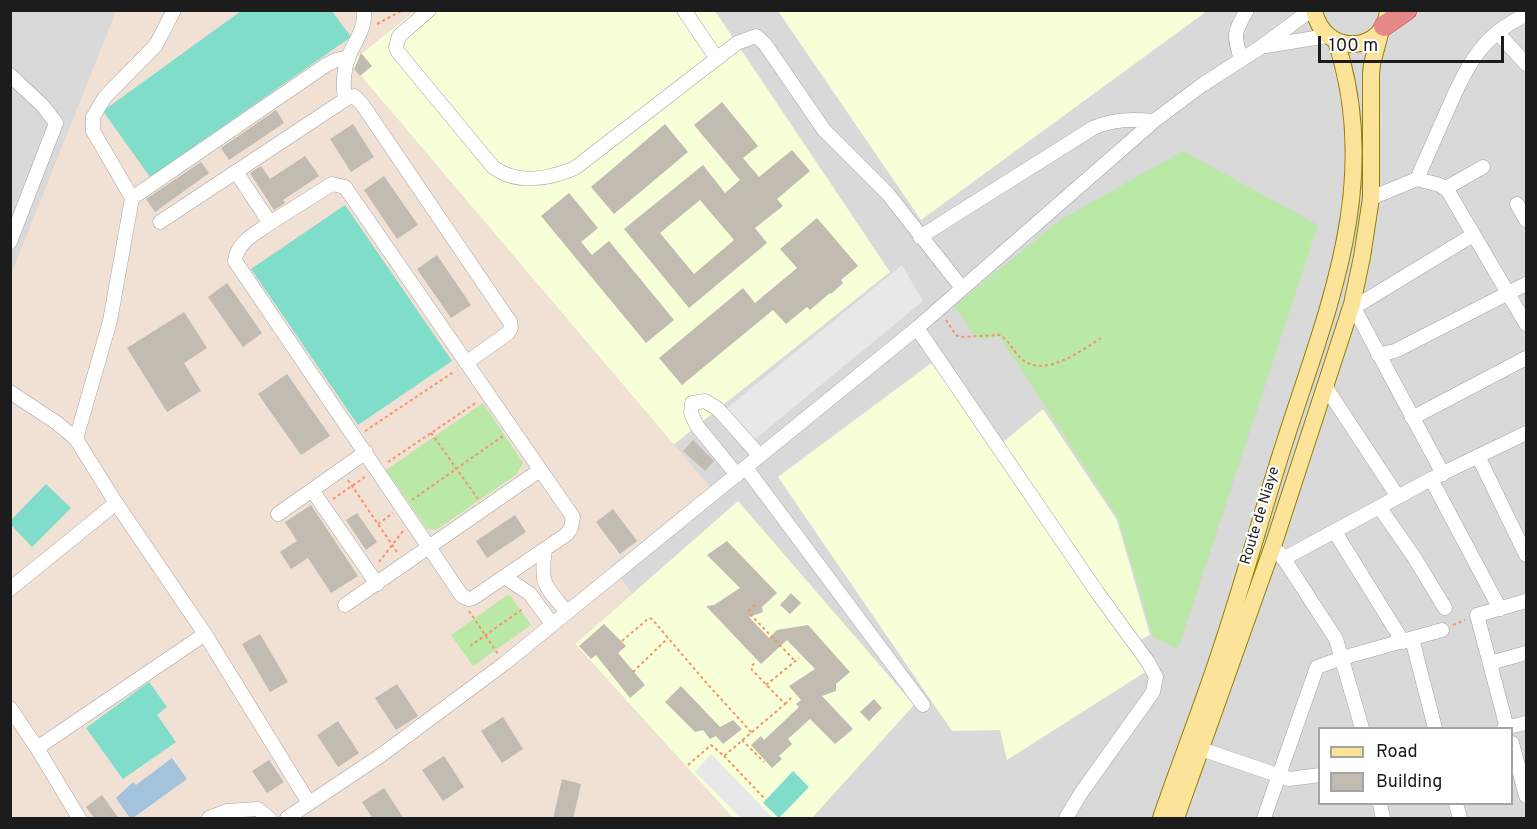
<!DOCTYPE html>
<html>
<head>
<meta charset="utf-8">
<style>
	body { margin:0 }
	#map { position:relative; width:1537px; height:829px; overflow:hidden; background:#edece1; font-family:Overpass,sans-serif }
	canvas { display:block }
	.frame { position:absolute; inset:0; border:12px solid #1c1c1c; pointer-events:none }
	.legend { position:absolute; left:1318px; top:727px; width:195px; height:78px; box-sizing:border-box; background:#fff; border:2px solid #a4a4a4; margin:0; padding:8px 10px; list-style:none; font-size:18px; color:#1c1c1c }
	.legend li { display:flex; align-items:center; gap:12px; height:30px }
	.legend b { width:30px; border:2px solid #a4a4a4 }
	.scale { position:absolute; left:1318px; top:36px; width:186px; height:27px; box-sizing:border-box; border:3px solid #1c1c1c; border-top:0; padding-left:8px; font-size:18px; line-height:21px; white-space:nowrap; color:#1c1c1c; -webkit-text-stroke:4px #fff; paint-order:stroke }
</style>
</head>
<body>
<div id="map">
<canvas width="1537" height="829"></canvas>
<div class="frame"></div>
<ul class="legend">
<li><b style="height:8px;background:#fbe399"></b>Road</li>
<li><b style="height:16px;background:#c2bbb1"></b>Building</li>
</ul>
<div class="scale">100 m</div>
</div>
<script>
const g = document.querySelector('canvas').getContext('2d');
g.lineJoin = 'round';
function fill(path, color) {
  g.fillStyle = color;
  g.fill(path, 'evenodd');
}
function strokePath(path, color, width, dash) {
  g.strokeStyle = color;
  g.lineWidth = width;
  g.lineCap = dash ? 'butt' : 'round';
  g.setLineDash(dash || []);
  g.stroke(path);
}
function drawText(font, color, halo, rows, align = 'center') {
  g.font = font + ' Overpass,sans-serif';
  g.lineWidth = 4.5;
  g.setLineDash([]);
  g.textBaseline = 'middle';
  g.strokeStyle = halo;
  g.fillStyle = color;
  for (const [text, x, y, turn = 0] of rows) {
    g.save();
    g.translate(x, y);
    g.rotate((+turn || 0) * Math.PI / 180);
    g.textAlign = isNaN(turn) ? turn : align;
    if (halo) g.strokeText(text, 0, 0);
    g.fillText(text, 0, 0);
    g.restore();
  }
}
fill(new Path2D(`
	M10 11H1526V818H11ZM1320 728H1512V804H1320Z`), '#dad9d9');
fill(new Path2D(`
	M413 11H715L890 272 673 445 350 63Z
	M778 11H1207L921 220Z
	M934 361 1002 443 1043 409 1117 520 1150 635 1131 644 1147 671 1007 760 1000 730 952 731 778 477Z
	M738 501 914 705 812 818H733L575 644Z`), '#f7ffd9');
fill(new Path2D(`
	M116 11H415L350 63 710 487 611 566 632 593 575 644 733 818H11L10 277Z`), '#f0e1d4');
fill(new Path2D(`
	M1183 151 1318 225 1178 649 1153 637 1118 518 1000 337 978 339 954 306 1060 220Z
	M483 403 523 463 517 474 436 530 427 529 386 470Z
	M509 594 531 625 473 666 451 635Z`), '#bae8a7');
fill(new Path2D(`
	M241 11H332L351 37 150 177 103 111Z
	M345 205 452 361 358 425 251 269Z
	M46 484 71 508 32 547 11 525V520Z
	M149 682 167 707 157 715 176 742 123 779 86 728Z
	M793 771 809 787 779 818 763 803Z`), '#7fddca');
fill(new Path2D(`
	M902 265 923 301 754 440 727 408Z
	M711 754 773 818H741L695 772Z`), '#e8e8e8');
fill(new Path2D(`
	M172 758 187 779 133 818H130L116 798 133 782 136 785Z`), '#a2c3db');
fill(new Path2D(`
	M361 53 372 66 360 76 354 69Z
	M722 102 758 146 743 158 759 177 792 150 810 171 777 199 783 206 755 228 767 243 689 308 624 229 703 165 725 193 740 180 694 125ZM700 200 734 240 694 274 660 233Z
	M276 110 284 123 229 160 221 148Z
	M353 124 374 157 351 172 330 139Z
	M665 124 688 152 614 214 591 187Z
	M305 156 319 176 283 200 285 203 274 210 250 173 261 166 270 179Z
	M201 162 209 173 155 212 146 199Z
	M384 176 418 225 397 239 364 190Z
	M569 193 598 228 581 242 592 255 609 241 674 320 646 343 541 216Z
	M817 218 858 266 841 280 843 283 831 294 830 293 810 310 807 307 786 324 773 310 682 385 659 358 743 288 755 303 797 268 780 249Z
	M437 255 471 305 451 318 417 269Z
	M227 283 262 333 243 347 208 297Z
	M184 312 207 348 184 363 201 391 167 412 127 348Z
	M287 374 330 436 301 455 258 394Z
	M693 440 714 461 705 471 683 451Z
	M311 505 358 576 331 593 308 558 291 569 280 552 297 541 285 522Z
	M613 509 637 541 620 554 596 522Z
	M357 513 377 542 366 550 346 520Z
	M515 515 526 532 487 558 476 541Z
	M727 541 777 593 762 607 763 612 749 617 769 638 777 630 808 625 850 672 836 684V691L822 696 853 729 835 744 810 719 788 739 792 744 779 756 782 759 772 768 751 745 761 736 764 740 799 707 796 704 801 700 789 686 815 669 787 640 761 664 706 606 714 605 740 588 707 555Z
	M791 593 801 603 790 614 780 605Z
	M604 624 626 646 618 653 645 685 630 698 596 655 591 659 579 646Z
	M260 634 288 682 270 692 242 644Z
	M397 684 418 716 396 730 375 698Z
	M681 686 720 727 733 720 742 729 723 744 716 736 710 739 703 730 695 732 665 702Z
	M874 699 882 708 869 721 860 712Z
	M503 717 523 749 502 763 481 731Z
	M338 721 359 753 338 767 317 735Z
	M444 756 464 787 443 801 422 770Z
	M269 760 284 782 267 793 252 771Z
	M562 779 581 784 573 819H553Z
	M384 788 404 819H373L362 802Z
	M102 795 119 819H95L86 807Z`), '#c2bbb1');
const minor = new Path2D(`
	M429 10 399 36 396 47 398 52 493 167C517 185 549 179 575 168L737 43 756 36 765 44 824 130 888 194 962 288
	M684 10 717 59
	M1497 32 1526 64
	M1266 46 1327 36
	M1241 59C1233 34 1234 33 1247 10
	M10 75 43 106 56 123 10 242
	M345 100C343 84 343 71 349 56 355 40 366 29 364 10
	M236 172 270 223 332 184 345 187 573 517 571 528 567 534 473 598 469 599 462 596 235 261C237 242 255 234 270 223
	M1417 179 1440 185 1448 191 1526 324
	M1446 188 1483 167
	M132 198 326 65 336 60 349 57
	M1371 198 1417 179C1427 156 1437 134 1447 111 1466 68 1481 35 1526 15
	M1517 204 1526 220
	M160 222 349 97 354 96 362 104 510 322 511 328 508 333 466 363
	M920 237 1093 128C1114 119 1132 119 1154 121
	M1352 304 1443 474
	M1353 308 1473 235
	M917 328 1097 592 1148 662 1156 677 1153 692 1081 793 1066 818
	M1378 355 1395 351 1526 284
	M1325 386 1398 497
	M10 392 57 423 76 439 116 503 205 634 309 803
	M1412 418 1526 358
	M76 439 110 321 132 198 93 131V117L105 97 156 45 174 10
	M1478 456 1526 555
	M746 468 923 705
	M737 475 697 426 691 413 692 403 705 401 718 409 760 456
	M1431 479 1500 609
	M312 490 377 584
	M1380 508 1414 557 1445 608
	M278 514 366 452
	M1335 532 1403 642
	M545 549C540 585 545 586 567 612
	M1280 553 1336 639 1362 728
	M1283 559 1431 479 1526 433
	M505 577 530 594 552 624
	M10 589 116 503
	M345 605 540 470
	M1412 639 1435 728
	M1490 663 1526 653
	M10 708 37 748 79 818
	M1504 728 1526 723
	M1507 728 1477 615 1526 601
	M1512 743 1526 796
	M37 748 205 634
	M1201 749 1289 779 1320 775
	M1380 804 1383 818
	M1456 804 1460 818
	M209 818 227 811 258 809 269 818
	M287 818 380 756 505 663 917 328 1154 121 1202 85 1261 47 1311 10
	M1264 818 1317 667 1342 658 1442 630`);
const major = new Path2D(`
	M1314 10C1323 57 1385 54 1388 10
	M1161 818C1181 760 1204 702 1223 643 1243 582 1260 521 1279 460 1322 321 1385 189 1336 41
	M1176 818 1274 543 1352 304 1362 257 1371 198V74L1372 64 1381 30`);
const highway = new Path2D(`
	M1384 26 1407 10`);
strokePath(minor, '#a3a3a3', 15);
strokePath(major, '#927e01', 18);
strokePath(highway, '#d52540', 21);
strokePath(new Path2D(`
	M377 24 403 10
	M946 320 956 335 960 337 1000 335C1010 341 1014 353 1023 360 1045 378 1082 350 1101 338
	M365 431 455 371
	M431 433 478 499
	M388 462 477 402
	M348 480 397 552
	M333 499 365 477
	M412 500 503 436
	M378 524 393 513
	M379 562 403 531
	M755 605 749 611 750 614 795 661
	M469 611 498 654
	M1453 625 1465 620
	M622 641 649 618 652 619 703 679 751 732
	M470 646 524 608
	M633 672 668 638
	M766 685 799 658
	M785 704 791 698
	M742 740 764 762
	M724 756 766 800
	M688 765 711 745 724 756 785 704 752 670 751 667 755 662`), '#f89268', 2, [3, 3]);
strokePath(minor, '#fff', 14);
strokePath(major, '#fbe399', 16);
strokePath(highway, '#e58989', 20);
drawText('15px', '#1c1c1c', '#fff', [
	["Route de Niaye",1261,516,-73]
]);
</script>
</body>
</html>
